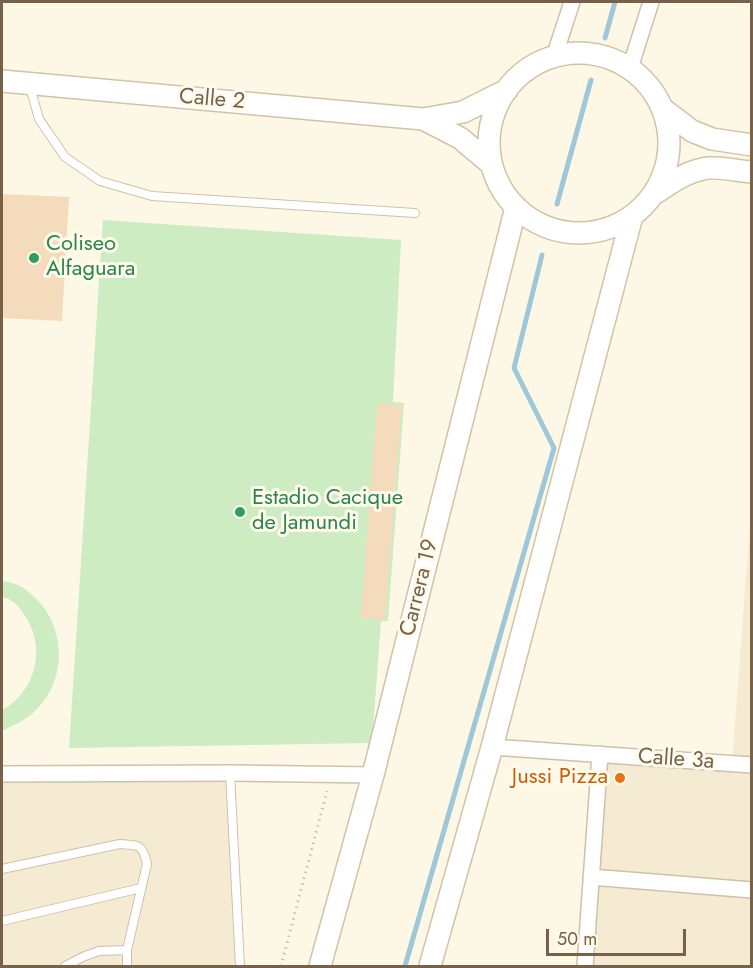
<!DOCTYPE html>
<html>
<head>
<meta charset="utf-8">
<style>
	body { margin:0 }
	#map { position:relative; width:753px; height:968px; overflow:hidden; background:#fdf8e5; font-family:Jost,sans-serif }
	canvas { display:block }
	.frame { position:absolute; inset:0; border:3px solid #786149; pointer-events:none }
	.scale { position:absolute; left:546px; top:929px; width:140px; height:27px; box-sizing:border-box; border:3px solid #786149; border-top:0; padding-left:8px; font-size:18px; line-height:21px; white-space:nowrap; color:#786149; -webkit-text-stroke:4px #fffaec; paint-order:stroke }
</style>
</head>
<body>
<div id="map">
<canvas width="753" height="968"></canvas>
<div class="frame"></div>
<div class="scale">50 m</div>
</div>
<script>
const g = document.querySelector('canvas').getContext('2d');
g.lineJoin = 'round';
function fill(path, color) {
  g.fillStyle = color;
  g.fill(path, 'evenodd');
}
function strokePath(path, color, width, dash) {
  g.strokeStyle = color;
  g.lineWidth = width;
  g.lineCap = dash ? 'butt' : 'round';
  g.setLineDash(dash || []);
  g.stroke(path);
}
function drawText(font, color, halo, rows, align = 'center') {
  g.font = font + ' Jost,sans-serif';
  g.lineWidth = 6;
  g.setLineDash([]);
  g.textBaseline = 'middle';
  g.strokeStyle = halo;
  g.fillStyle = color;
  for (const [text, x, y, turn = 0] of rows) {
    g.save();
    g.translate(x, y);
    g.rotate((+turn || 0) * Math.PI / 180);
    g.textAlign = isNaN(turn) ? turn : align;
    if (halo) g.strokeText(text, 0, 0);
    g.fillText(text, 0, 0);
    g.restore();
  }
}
fill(new Path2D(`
	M751 509V966H585L600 754 732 763Z
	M230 773 240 966H2V774Z`), '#f5ebd3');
fill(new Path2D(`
	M103 220 401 240 393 402 404 403 388 621H381L372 743 69 748Z
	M2 581C6 582 11 582 15 584 25 587 34 596 41 604 66 634 65 681 37 709 27 720 14 725 2 731V710C37 691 47 645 23 613 18 605 11 598 2 597Z`), '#cdecc2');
strokePath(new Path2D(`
	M605 38 615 2
	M557 204 591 80
	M405 966 554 448 514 368 542 255`), '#9ec8da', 5);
fill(new Path2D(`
	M2 194 69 197 62 321 2 318Z
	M377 403 402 405 385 620 361 618Z`), '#f4dbbb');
const lane = new Path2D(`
	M30 87 39 119 65 157 100 181 152 196 415 213
	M230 773 240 966
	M2 869 120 844C138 845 143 844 147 864L127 950V966
	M2 921 141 888
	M65 966 85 956 99 951 127 950`);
const street = new Path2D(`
	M554 57 572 2
	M630 68 651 2
	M492 747 752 765
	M2 774 230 773 373 775
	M591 877 752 890
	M585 966 600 754`);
const secondary = new Path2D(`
	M489 143a90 90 0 1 1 180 0a90 90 0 1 1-180 0Z
	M2 81 423 119 463 112 507 90
	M663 109 692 131 712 139 752 145
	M423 119 460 138 491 164
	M654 194C671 183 688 170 709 168 723 167 738 171 752 172
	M320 966 373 775 516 207
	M430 966 492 747 632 216`);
strokePath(lane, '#d0c0ab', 10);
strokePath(street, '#d0c0ab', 18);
strokePath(secondary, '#d3c2a7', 24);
strokePath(new Path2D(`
	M281 966 327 791`), '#d9be9e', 3, [1.5, 4.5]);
strokePath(lane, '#fff', 8);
strokePath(street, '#fff', 15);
strokePath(secondary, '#fff', 21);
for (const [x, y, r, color] of [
	[34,258,6,"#2e9e5b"],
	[240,512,6,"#2e9e5b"],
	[620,778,6,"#e8710a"]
]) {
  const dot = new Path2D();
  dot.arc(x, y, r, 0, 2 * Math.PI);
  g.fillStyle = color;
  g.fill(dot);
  strokePath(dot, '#fffaec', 2);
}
drawText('22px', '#786149', '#fffaec', [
	["Calle 2",212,100,5],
	["Carrera 19",420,588,-76],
	["Calle 3a",676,760,4]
]);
drawText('22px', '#27864d', '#fffaec', [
	["Coliseo",46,245],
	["Alfaguara",46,270],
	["Estadio Cacique",252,499],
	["de Jamundi",252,524]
], 'left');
drawText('22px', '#c56008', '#fffaec', [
	["Jussi Pizza",608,778]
], 'right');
</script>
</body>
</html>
